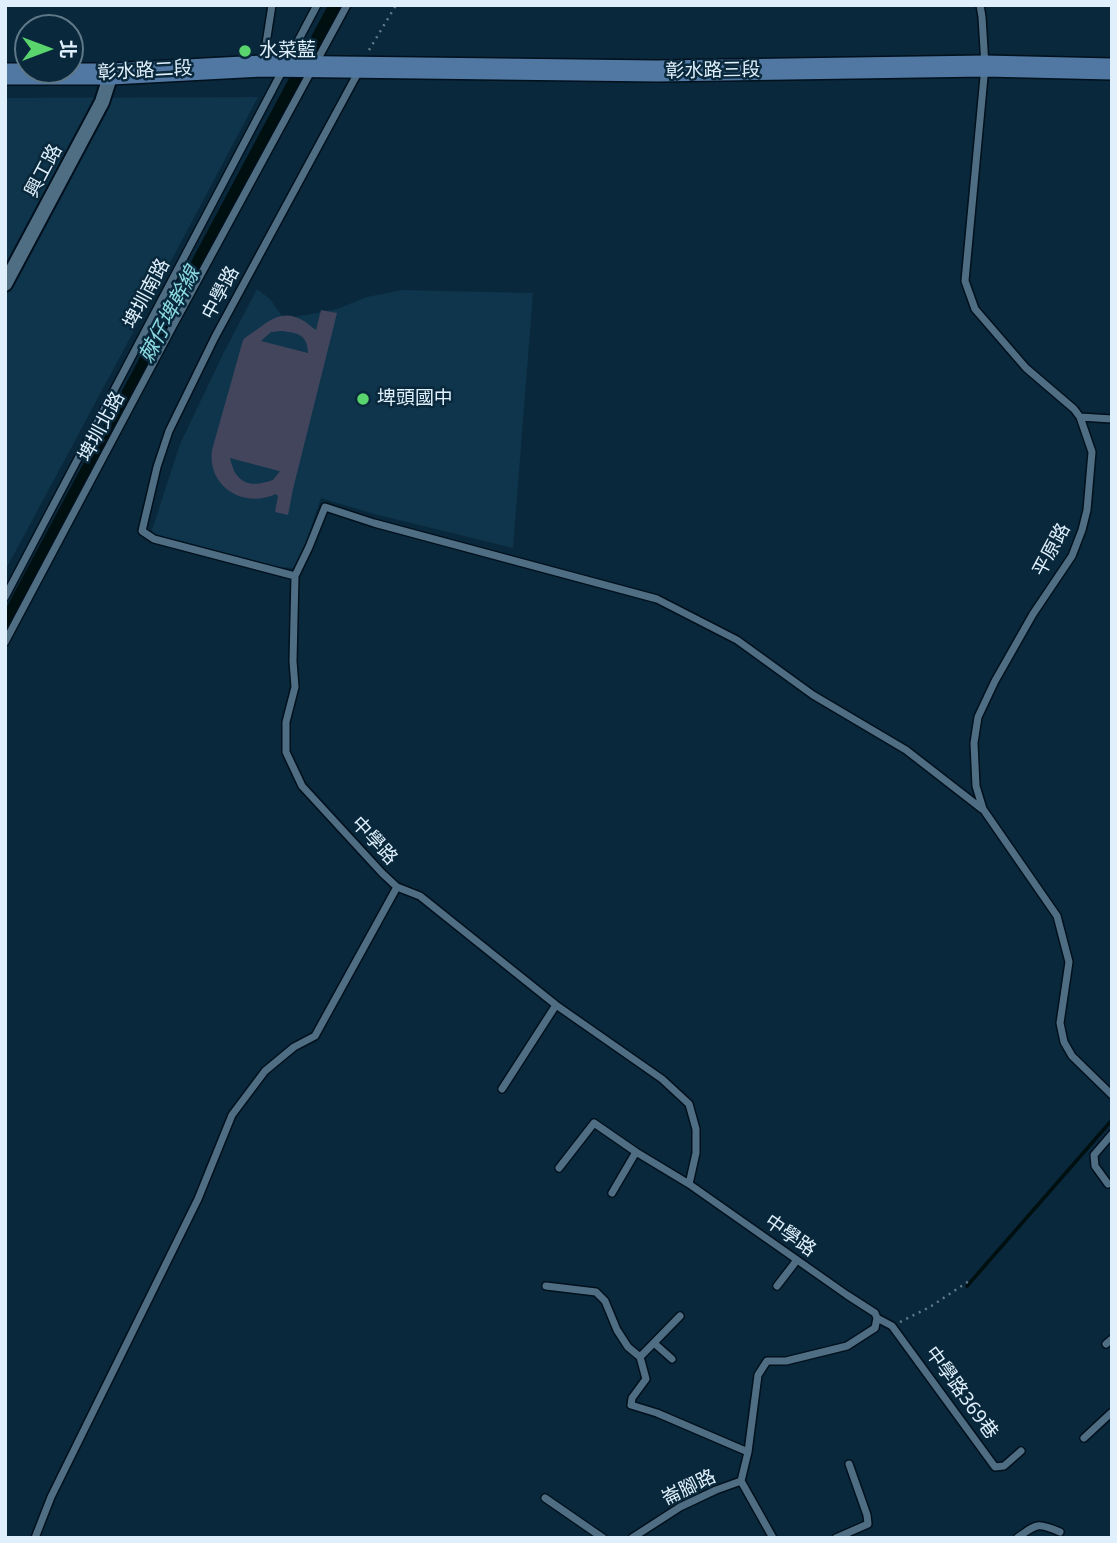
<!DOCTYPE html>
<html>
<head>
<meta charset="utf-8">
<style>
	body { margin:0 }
	#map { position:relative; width:1117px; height:1543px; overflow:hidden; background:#0a283b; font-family:"Noto Sans","Noto Sans TC",sans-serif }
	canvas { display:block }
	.frame { position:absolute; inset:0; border:7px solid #dff0fc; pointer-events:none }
	.north { position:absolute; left:14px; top:14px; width:70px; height:70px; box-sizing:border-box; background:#0a283b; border:2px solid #5f7888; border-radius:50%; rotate:90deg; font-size:19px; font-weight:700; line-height:28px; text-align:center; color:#dff0fc }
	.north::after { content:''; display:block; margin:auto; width:24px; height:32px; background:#5ad56e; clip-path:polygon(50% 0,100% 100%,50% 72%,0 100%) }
</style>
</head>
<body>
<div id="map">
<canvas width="1117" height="1543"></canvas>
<div class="frame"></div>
<div class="north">北</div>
</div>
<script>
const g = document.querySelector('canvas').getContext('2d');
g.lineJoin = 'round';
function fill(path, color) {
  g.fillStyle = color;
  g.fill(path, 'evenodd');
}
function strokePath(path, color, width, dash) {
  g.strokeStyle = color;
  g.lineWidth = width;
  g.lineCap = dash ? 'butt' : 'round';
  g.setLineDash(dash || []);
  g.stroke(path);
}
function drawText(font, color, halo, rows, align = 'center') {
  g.font = font + ' "Noto Sans","Noto Sans TC",sans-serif';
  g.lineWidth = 5;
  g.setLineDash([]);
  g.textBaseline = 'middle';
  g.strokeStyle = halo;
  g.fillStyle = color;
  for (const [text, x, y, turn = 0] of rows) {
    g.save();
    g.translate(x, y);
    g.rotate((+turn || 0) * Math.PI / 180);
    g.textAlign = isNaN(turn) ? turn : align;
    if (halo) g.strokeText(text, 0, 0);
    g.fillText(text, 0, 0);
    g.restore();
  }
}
fill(new Path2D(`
	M258 97 136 327 5 571V98Z
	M257 289 270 299 284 319 337 309 367 297 402 290 533 293 513 548 374 514 321 498 309 533 303 555 299 564 294 568 278 567 151 533 180 444 223 354Z`), '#0e354c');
fill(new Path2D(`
	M321 310 337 313 293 489 288 515 275 512 278 496 276 494C244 509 207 487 212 450L243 340 246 337C265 326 278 307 302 320 307 322 311 327 316 330ZM281 331C298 333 307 334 308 353L261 341 271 332ZM230 458 279 471H280L273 480C260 484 246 488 236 474 233 470 231 462 230 458Z`), '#42455b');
strokePath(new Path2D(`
	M967 1286 1112 1120`), '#000f10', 3.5);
strokePath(new Path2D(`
	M5 625 336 5`), '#000f10', 14);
const service = new Path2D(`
	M980 5 982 17 985 66 965 281 975 309 1026 368 1074 409 1080 417 1092 452 1087 510 1082 530 1072 556 1033 614 995 681 978 717 974 743 976 786 983 809 1057 916 1069 962 1060 1023 1064 1042 1072 1056 1112 1095
	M263 63 272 5
	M360 69 215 337 169 431 157 467 142 531 154 539 295 576 293 661 295 687 286 722V752L302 786 382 873 397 887 420 896 556 1005 662 1079 689 1104 696 1129V1153L689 1184 847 1295 875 1313 877 1318 875 1328 847 1346 786 1361H767L758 1375 748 1452 741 1481
	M1080 417 1112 419
	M295 576 309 547 325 507 374 523 657 599 737 640 813 695 906 750 982 809
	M5 597 317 5
	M5 642 175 322 347 5
	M502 1089 556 1005
	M559 1168 594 1123 636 1152 689 1184
	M1108 1184 1095 1166 1094 1155 1112 1134
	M612 1193 636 1152
	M546 1286 596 1292 605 1301 617 1330 628 1347 640 1357 646 1379 632 1398 631 1405 657 1413 748 1452
	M777 1286 797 1260
	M877 1318 892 1326 995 1467 1004 1466 1021 1451
	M654 1343 672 1359
	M1106 1344 1112 1339
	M640 1357 680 1316
	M1084 1438 1112 1412
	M741 1481 773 1538
	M545 1498 603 1538
	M35 1538 51 1497 198 1199 232 1115 265 1071 294 1047 315 1036 397 887
	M632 1538 680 1507 716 1490 741 1481
	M836 1538 868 1524 867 1515 849 1464
	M1017 1538C1037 1524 1037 1522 1060 1532`);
const minor = new Path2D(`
	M5 284 102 102 111 74`);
const secondary = new Path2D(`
	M5 74H111L262 66 657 71 985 66 1112 69`);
strokePath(service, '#00101d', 10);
strokePath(minor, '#00101d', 18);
strokePath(secondary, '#00101d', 24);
strokePath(new Path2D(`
	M369 50 396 5
	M900 1322 930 1307 969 1281`), '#637b8c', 2.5, [2, 5]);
strokePath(service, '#4f6e84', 7);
strokePath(minor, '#4f6e84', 14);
strokePath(secondary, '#5078a3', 21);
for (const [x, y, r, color] of [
	[245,51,7,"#5ad56e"],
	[363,399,7,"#5ad56e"]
]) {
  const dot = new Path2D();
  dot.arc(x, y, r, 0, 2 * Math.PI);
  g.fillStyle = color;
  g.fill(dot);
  strokePath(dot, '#0a283b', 2.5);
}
drawText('19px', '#dff0fc', '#0a283b', [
	["水菜藍",259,51],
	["埤頭國中",377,399]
], 'left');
drawText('19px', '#dff0fc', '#0a283b', [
	["彰水路二段",145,71,-3],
	["彰水路三段",713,71,-1],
	["興工路",44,171,-62],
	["中學路",221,293,-62],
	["埤圳南路",147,294,-62],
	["埤圳北路",102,427,-62],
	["平原路",1052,550,-62],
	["中學路",374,841,47],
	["中學路",790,1236,35],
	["中學路369巷",961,1393,54],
	["崙腳路",689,1488,-26]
]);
drawText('italic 21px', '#8cdbe2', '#0a283b', [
	["棘仔埤幹線",170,315,-62]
]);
</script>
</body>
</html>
